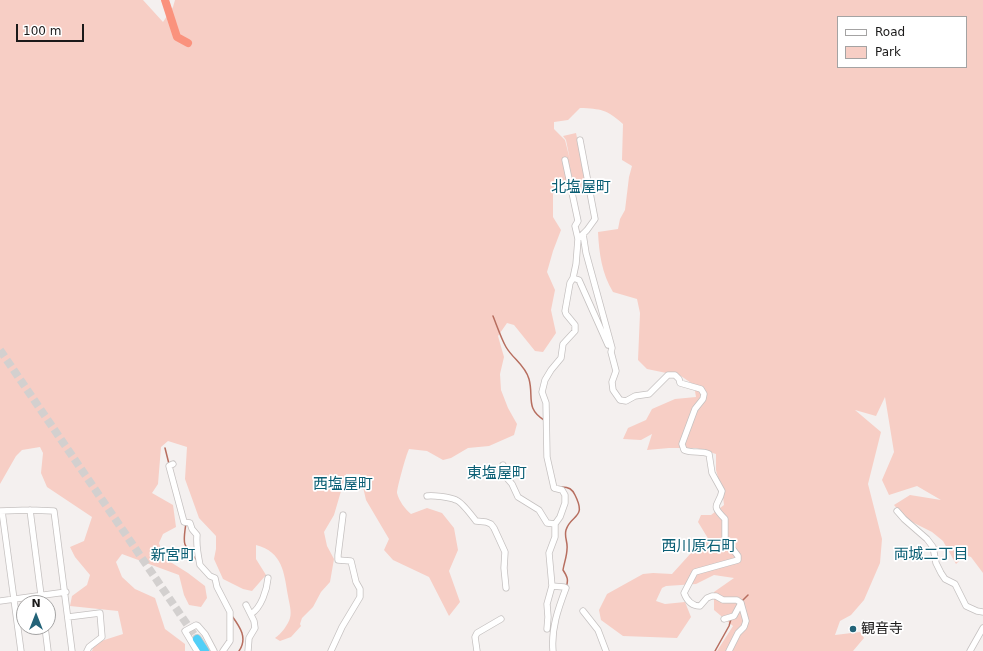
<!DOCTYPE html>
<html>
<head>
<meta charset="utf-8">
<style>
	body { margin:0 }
	#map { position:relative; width:983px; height:651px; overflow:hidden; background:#f4f0ef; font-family:"DejaVu Sans",sans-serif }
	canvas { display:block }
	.legend { position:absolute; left:837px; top:16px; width:130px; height:52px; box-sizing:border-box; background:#fff; border:1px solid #a4a3a3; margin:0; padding:5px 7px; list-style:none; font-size:12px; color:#1b1a1a }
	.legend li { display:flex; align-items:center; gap:8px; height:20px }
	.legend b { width:20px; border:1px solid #a4a3a3 }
	.north { position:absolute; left:16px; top:595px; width:40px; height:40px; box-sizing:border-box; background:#fff; border:1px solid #a4a3a3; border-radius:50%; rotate:0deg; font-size:11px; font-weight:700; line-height:16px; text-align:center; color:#1b1a1a }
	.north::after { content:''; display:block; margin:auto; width:14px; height:18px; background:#236378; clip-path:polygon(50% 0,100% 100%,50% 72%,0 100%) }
	.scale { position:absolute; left:16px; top:24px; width:68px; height:18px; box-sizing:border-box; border:2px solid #1b1a1a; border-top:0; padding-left:5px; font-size:12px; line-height:14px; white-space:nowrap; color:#1b1a1a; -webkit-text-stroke:3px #fff; paint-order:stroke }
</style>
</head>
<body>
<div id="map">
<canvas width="983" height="651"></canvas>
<ul class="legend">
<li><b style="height:5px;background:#fff"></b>Road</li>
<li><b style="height:11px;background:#f7cec5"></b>Park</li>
</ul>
<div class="north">N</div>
<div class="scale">100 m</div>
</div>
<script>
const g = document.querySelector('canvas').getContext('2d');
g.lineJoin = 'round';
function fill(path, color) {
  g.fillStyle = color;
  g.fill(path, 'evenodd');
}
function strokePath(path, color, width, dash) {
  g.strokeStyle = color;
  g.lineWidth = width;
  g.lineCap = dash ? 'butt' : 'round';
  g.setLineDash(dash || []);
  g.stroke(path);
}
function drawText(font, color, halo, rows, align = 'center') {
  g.font = font + ' "DejaVu Sans","Noto Sans JP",sans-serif';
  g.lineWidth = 3.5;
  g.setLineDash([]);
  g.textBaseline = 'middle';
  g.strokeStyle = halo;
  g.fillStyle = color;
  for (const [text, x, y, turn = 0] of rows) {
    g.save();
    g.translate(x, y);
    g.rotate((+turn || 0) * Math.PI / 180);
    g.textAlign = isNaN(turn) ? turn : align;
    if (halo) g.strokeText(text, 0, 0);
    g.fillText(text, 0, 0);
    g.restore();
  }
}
fill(new Path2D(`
	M0 0H143L163 22 173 7 175 0H983V573L971 557 965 555 956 564 943 541 932 532 906 519 894 505 910 495 941 500 917 486 889 495 882 480 894 452 885 397 876 416 855 410 881 432 868 484 882 539 880 563 864 600 851 615 840 621 835 635 860 632 864 638 853 651H717L733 626 714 610V592L734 578 714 575 696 584 666 586 662 588 656 601 665 604 685 602 691 617 677 638 623 636 601 620 599 610 607 594 643 574 653 573 672 574 691 553 709 540 698 522 701 515H711L724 505 723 496 716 470V454L696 448H669L647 450 652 434 641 440 623 439 628 428 646 420 652 409 675 399 696 397 694 385 681 376 647 369 638 360 640 313 637 299 613 292C602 274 599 253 598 232L618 229 620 219 625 210 629 177 632 166 622 160 623 124C606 109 601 109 580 108L568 120 554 122V129L565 140 570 160 566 140 563 136 576 133 588 189 572 191 570 180 574 176 553 193V217L561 230 553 251 547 272 555 290 551 310 556 333 543 352 535 351 514 325 507 323 498 336 504 357 500 374 501 390 508 408 517 424 514 435 489 446 468 448 451 458 443 460 427 451 409 449C406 455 397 488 397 493 399 501 405 509 411 514L427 508 442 513 454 528 458 550 449 571 460 602 449 616 429 577 393 560 384 550 389 539 366 500 360 474H346L334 515 324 532 327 546 334 559 330 582 321 592 313 607 302 618 300 624 301 626 291 637 280 641 275 638C281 634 288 625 290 618 292 612 289 602 288 596 284 573 283 552 256 545V559L266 575 252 591 243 589 223 579 214 559 216 549V536L199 518 185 479 187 447 168 441 161 447 158 484 152 493 173 505 176 527 163 534 159 543 164 558 188 573 205 586 207 598 201 607 189 605 184 595 179 575 122 554 116 562 122 577 135 589 155 598 165 629 185 644V651H92L95 643 123 634 118 611 70 606 72 596 87 585 90 575 75 557 70 547 84 541 92 517 47 487 41 473 43 453 40 447 22 450 16 456 0 484ZM838 17H966V67H838Z`), '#f7cec5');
strokePath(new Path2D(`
	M493 316C497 326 501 338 506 347 513 359 525 365 529 379 534 397 525 408 544 420
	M165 448 169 464
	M562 487C569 487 572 489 575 495 587 519 571 514 566 530 564 537 568 542 567 549 567 556 564 563 563 570 567 576 569 580 566 587
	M186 523C183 544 182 544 196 559
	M742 601 748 595
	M232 616C240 627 248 638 239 651
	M715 651 729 626 731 619`), '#b76e5f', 1.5);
strokePath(new Path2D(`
	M165 0 177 37 188 43`), '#fa927d', 8);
strokePath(new Path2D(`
	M0 350 197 639`), '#d3d0cf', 8, [8, 4]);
const minor = new Path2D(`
	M565 160 578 221 575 226 578 239
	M583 234 586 253 612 348 611 352 616 371 612 382 613 390 620 400 626 401 635 396 649 394 668 375H675L679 379 680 383 701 389 704 394 703 399 695 409 682 444 684 450C694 454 701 450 709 454L712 473 722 491C719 507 709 503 725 519V539L738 556V560L695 572 684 593C687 601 692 606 700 606L707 598 712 596H716L723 600H737L741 603 746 621 744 627 738 633 729 651
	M573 278 579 280 608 345
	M173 464 169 466 184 522 190 523 192 529 197 535C196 546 198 555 200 565L210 576 215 578 217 587 230 612V641L223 651
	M503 465 505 476 512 484 518 497 539 510 547 523 555 524
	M427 496C432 495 450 497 456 500 462 502 472 516 476 521L486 522 491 524 494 528 500 541 505 552 504 568 506 588
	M30 510 42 603
	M0 511 30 510 54 511 72 651
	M2 511 21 651
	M897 511 904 519 927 539 933 547 936 563 941 573 945 579 955 584 966 606 977 611 983 612
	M552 586 564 587 566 588C558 609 551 629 553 651
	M0 601 66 592
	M246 605 254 621 255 628 249 638 248 651
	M583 611 598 630 606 651
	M251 614C261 608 267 590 268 578
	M68 617 100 613 102 637 89 647 87 651
	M724 619 734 616 741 603
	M45 627 48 651
	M547 629 548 617 547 604 552 586 549 553 555 537V524L560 517 565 503V495L562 490 554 488 547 457 546 403 542 392 545 380 551 370 561 358 563 344 575 331V325L566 314 565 311 570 283 573 278 576 264 578 239 587 230 595 219 580 140
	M197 651 185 631 196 625 198 626 205 634 214 651
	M331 651 342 627 360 597V589L356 582 351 561 338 560V555L343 515
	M477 651 475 637 477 633 501 619
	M970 651 983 628`);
const highway = new Path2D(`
	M197 639 205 651`);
strokePath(minor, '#c5c1c0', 7);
strokePath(highway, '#cdcdcd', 10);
strokePath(minor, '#fff', 5.5);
strokePath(highway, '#52cff7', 8);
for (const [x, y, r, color] of [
	[853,629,4,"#236378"]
]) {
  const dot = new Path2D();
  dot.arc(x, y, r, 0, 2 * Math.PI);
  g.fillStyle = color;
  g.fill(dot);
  strokePath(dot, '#fff', 1.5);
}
drawText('14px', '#1b1a1a', '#fff', [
	["観音寺",861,629]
], 'left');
drawText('15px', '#0a5e74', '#fff', [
	["北塩屋町",581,188],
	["東塩屋町",497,474],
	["西塩屋町",343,485],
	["西川原石町",699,547],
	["両城二丁目",931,555],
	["新宮町",173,556]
]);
</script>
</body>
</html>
